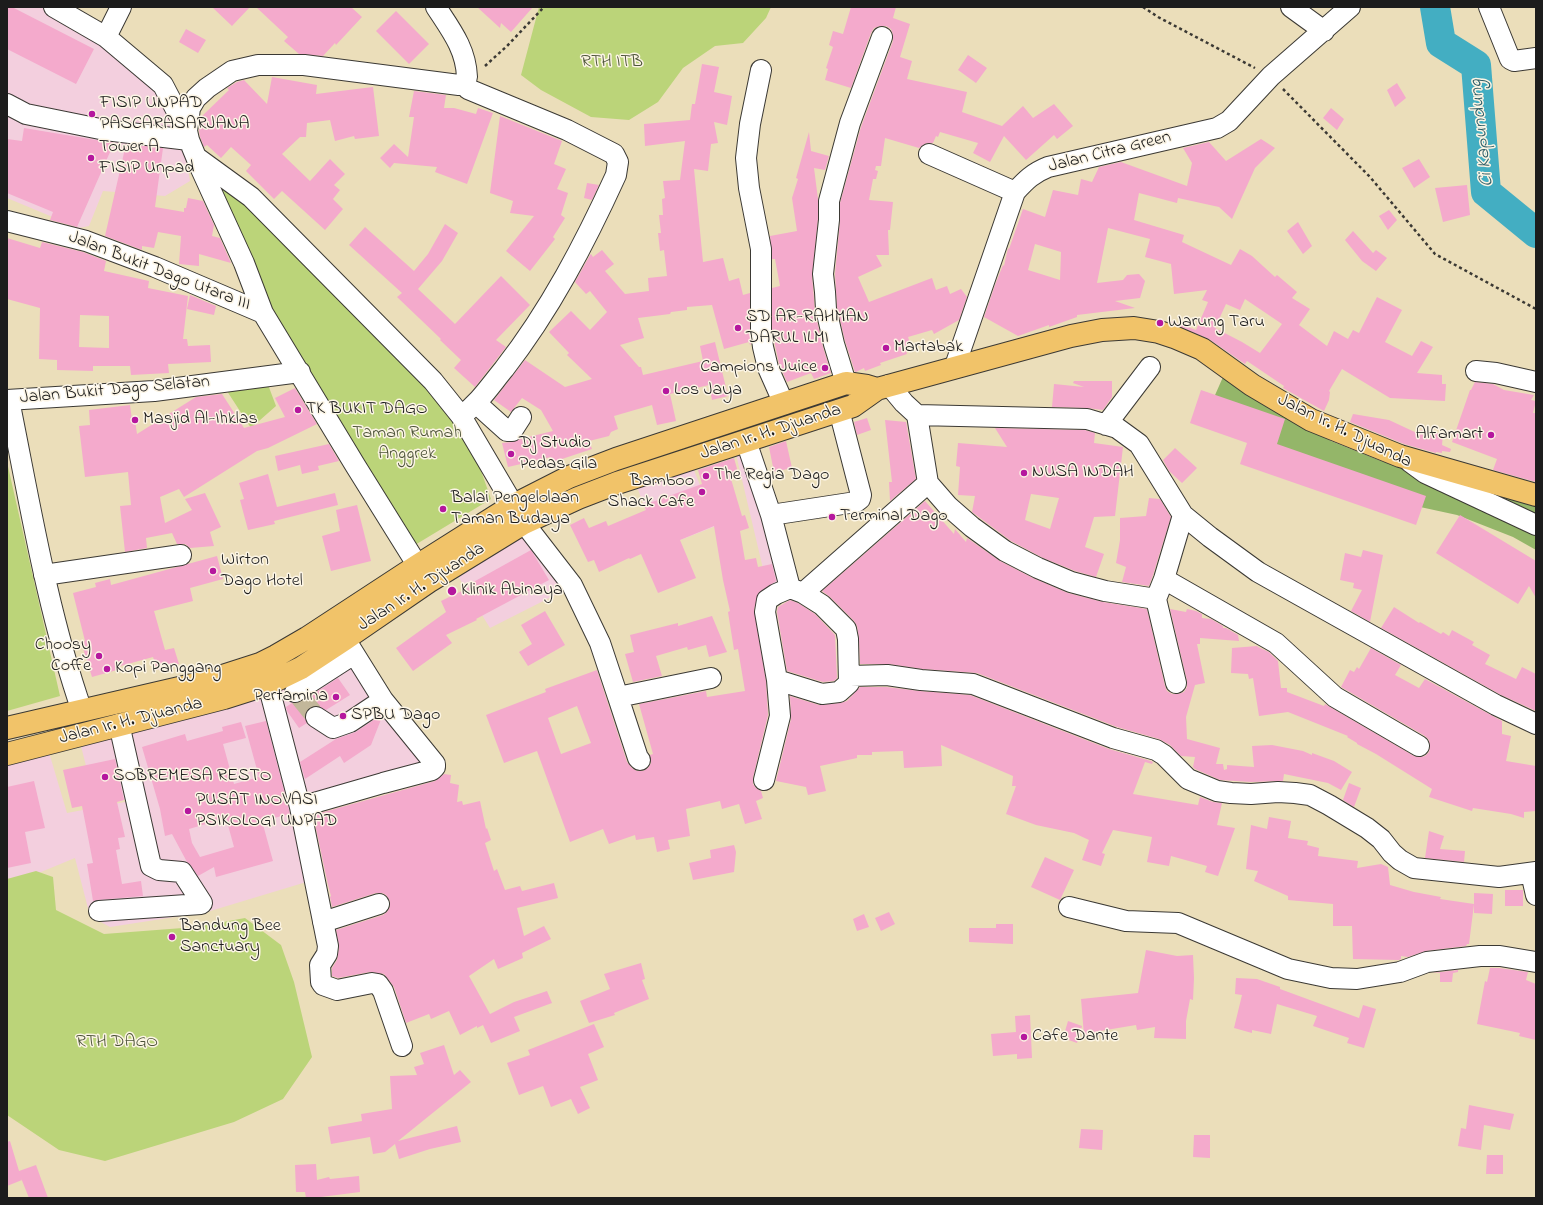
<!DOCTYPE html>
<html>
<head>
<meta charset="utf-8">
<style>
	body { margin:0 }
	#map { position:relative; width:1543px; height:1205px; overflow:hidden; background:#ebdeba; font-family:"Indie Flower",sans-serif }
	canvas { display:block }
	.frame { position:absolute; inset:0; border:8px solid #1c1c1c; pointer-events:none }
</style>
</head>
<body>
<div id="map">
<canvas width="1543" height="1205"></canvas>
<div class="frame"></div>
</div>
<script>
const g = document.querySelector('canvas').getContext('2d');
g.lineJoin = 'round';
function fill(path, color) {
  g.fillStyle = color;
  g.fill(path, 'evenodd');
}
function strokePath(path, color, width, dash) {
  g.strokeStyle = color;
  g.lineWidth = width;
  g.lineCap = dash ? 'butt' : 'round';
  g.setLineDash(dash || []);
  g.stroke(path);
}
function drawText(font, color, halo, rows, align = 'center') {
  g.font = font + ' "Indie Flower",sans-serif';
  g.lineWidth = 3;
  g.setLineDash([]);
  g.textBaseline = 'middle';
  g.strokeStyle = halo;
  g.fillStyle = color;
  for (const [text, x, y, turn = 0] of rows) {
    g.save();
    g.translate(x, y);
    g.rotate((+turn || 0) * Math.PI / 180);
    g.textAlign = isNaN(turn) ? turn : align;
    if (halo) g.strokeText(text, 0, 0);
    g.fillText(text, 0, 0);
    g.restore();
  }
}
fill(new Path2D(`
	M7 7H41L87 35 158 84 180 124 190 181 165 196 103 191 89 226 79 228 7 198Z
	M746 444 781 585 769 594 735 450Z
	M692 465 716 526 660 548 637 487Z
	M523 530 569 588 490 628 456 573Z
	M354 640 429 763 307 801 276 690Z
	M267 694 313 880 207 912 110 927 90 916 75 858 7 886V761L48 749 67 813 130 801 129 799 96 806 80 742Z`), '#f3cfde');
fill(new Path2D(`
	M539 7H771L766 18 743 43 715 46 683 68 658 102 629 120 591 117 541 90 521 75Z
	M211 172 429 385 452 419 480 468 491 499 410 548 267 313Z
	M267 382 276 406 251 428 225 388Z
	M7 462 60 696 7 711Z
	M36 871 53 877 56 910 104 934 196 927 245 918 281 945 294 982 312 1057 283 1099 234 1122 105 1161 59 1150 7 1115V879Z`), '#bbd479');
fill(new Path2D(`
	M1223 377 1331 441 1381 461 1496 489 1536 505V550L1513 537 1457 515 1365 495 1208 411Z`), '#94b669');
strokePath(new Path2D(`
	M1435 7 1441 43 1476 65 1486 192 1536 233`), '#43aec2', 30);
fill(new Path2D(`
	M7 7H12L94 49 76 84 7 49Z
	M212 7H250L232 26Z
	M256 7H351L362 17 336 45 335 43 323 56 299 54 284 41 288 37Z
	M477 7H533L511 32 501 23 500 28Z
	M851 7H896L893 18 910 24 900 57 912 61 907 79 967 92 962 112 1002 126 1023 106 1033 118 1054 104 1073 126 1057 139 1054 135 1026 160 1004 136 990 162 973 153 978 143 940 132 938 137 936 136 933 143H927L923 145 919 148 885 138 881 166H876L875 170 878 171 876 179H873L869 200 893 202 890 230H888L889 255H876L882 266 858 277 869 302 932 278 936 290 947 286 950 294 961 289 967 297 959 320 934 334 932 330 908 337 911 346 905 348 907 354 880 363 881 365 865 371 864 368 856 372H855L845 341 837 307 835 274 840 221V203L861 127 893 41V35L891 29 886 26H880L874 28 871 33 851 88 825 80 828 69 826 68 833 47 829 45 833 31 843 34Z
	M396 11 429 44 409 64 376 31Z
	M186 29 206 40 198 53 179 42Z
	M968 55 987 68 976 83 958 70Z
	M702 64 719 67 714 92 732 96 727 125 714 122 718 143 711 144 708 171 694 169 703 262 723 258 729 281 739 278 743 295 750 293V332L751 344 750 345 749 342 724 349 712 305 687 307V310L671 312 670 314 638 318 644 338 620 345 639 367H641L643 375 703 361 700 346 715 342 728 396 712 400 709 385 670 394 676 421 657 425 652 405 614 416 618 429 611 432 609 436 589 441 592 449 553 462 551 457 508 467 502 443 512 442 520 439 553 431 541 410 522 398 511 412 494 400 525 360 565 387 592 379 567 355 569 353 549 332 571 311 590 330 607 312 590 291 586 294 575 282 590 255 591 254 593 257 602 250 614 264 605 271 625 294 649 291 648 278 667 276 664 250 660 251 658 233H661L659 215H663L662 199 665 198 663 181 680 180 685 141 645 146 644 124 690 120 692 104H695Z
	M272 77 317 85 316 94 373 87 379 136 355 139 354 136 335 141 330 120 307 123 306 137H300L282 154 310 181 330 159 345 174 334 185 340 190 333 199 343 209 325 230 282 191 274 199 246 171 251 165 231 147 221 158 207 145 204 147 200 137 199 130 200 118 229 90 227 88 237 82 244 80 267 104Z
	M1397 83 1406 98 1395 107 1387 90Z
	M414 91 446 95 444 108H454L476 114 478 108 493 113 467 184 435 172 437 167 394 163 390 168 380 158 394 144 408 157 414 117H409Z
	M1331 108 1344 119 1337 130 1323 118Z
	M500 116 562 141 554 164 566 169 557 189 568 193 561 215 565 218 553 237 555 239 530 271 506 251 534 216 510 213 513 201 490 193Z
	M24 128 114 143 77 227 50 220 53 212 7 193V139L22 141Z
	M809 132 811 151 829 156 825 170 814 168 818 199V219L812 275 815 312 823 347 831 373 814 379 811 373 787 382 779 364 772 331V288L780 286 775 259H772L770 236 797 231 792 198 798 179 796 178Z
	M1261 139 1275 148 1255 168 1232 219 1219 207 1178 198 1177 203 1139 193 1134 220 1184 235 1182 242 1231 265 1240 249 1252 256 1275 277 1277 275 1297 292 1292 298 1310 309 1299 325 1327 346 1334 331 1348 339 1353 330 1359 333 1377 297 1402 310 1385 342 1412 356 1421 341 1433 347 1417 373 1442 375V384H1446L1445 401 1390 398 1342 369 1329 391 1330 392 1329 400 1324 411 1306 401 1283 388 1284 386 1247 361 1245 364 1209 339 1171 323 1172 321 1196 330 1208 302 1202 300 1207 290 1174 294 1171 264 1145 257 1150 239 1108 228 1097 283 1123 280 1127 275 1139 274 1145 281 1140 298 1115 301 1135 308 1077 315V317L1049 327V325L1018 336 984 317 995 285 1003 265 1004 266 1008 248 1009 249 1023 209 1045 217 1053 190 1078 195 1081 179 1092 182 1099 167 1121 162 1187 186 1192 163 1183 148 1209 142 1226 161ZM1035 244 1061 252 1060 280 1028 270ZM1245 299 1282 324 1260 353 1242 342 1215 328 1226 304 1240 310Z
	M126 144 163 148 155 207 184 212V208H186L188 198 203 201 214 225 212 236 220 238 231 263 199 254V266L179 264 181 236 158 232 154 248 142 246V250L105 236Z
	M1419 159 1430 177 1414 188 1402 168Z
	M587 183 599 185 592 200 584 198Z
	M1467 185 1470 215 1443 222 1435 188Z
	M1389 210 1397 220 1388 230 1379 216Z
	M1298 222 1312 246 1303 254 1287 231Z
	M445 224 458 233 442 261 418 289 455 324 501 276 530 305 496 340 506 347 475 387 454 368 461 360 440 340 441 339 397 297 402 293 349 245 365 227 414 271 428 254Z
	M1353 231 1373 253 1376 250 1387 258 1376 271 1362 261 1345 240Z
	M7 238 40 248 42 242 83 252 106 261 104 271 149 281 148 288 188 296 183 339H187L188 346 210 345 211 362 168 364 169 373 131 375 130 366H93V371L57 370V360L39 359 40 308 7 299ZM80 315 109 316V348L79 347Z
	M190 295 216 306 214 315 187 309Z
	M1074 381H1112V397L1103 410 1087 408 1052 407 1054 384 1084 387 1073 383Z
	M1475 382 1493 384 1504 390 1534 395 1531 400 1536 401 1533 413H1536V482L1493 470 1497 459 1452 442 1470 390H1471Z
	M295 388 317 424 268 448 257 451 184 497 179 489 160 497 165 523 192 510 185 499 205 493 221 527 210 532 214 546 190 548 185 544H177L172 533 146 538 147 548 125 552 120 506 131 505 128 472 85 477 79 426 90 425 89 410 130 405 132 420H135L137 434 196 397 222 394 244 428 285 417 275 398Z
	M1201 390 1285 419 1277 444 1426 496 1416 525 1240 464 1247 443 1190 423Z
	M1353 414 1389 420 1419 434 1421 430 1443 434 1442 445 1451 449 1450 452 1442 451V453L1436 452V453L1404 444 1350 422Z
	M867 418 871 430 857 435 854 422Z
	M885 420 906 422 916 479 890 501 889 482H892Z
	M995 428 1085 430 1095 433 1094 443 1123 447 1115 516 1094 517 1085 547 1104 554 1096 577 1075 571 1043 558 1011 541 972 512 975 496 958 495 960 467 956 466 958 443 1007 447ZM1031 494 1059 498 1050 529 1025 520Z
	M786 441 792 468 774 472 769 447Z
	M329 444 339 461 318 466 319 470 302 474 300 465 278 471 275 456Z
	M1175 448 1197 468 1182 483 1169 471 1163 460Z
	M734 458 739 476 731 479 742 516 745 515 749 528 740 531 745 560 756 558 758 567 772 564 776 581 758 594 754 610 766 681 768 715 753 778V784L756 788 761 791 763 798 756 801 762 819 745 824 739 804 722 809 720 801 686 809 690 836 668 840 670 849 657 852 654 837 636 840 635 835 609 844 603 829 570 842 537 751 504 763 486 715 546 692 545 689 597 670 627 762 632 768 637 771H643L648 768 651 763 650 755 653 754 639 704 706 691 707 697 745 691 738 649 734 650 728 612 730 611 723 580 714 526 680 540 696 578 658 593 641 554 630 559 629 558 599 572 594 560 588 562 570 525 584 518 589 528 606 521 608 526 646 510 644 505 702 484 698 470ZM577 706 591 743 561 754 548 718Z
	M268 474 277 507 335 493 338 505 274 521 275 524 248 530 240 500 244 499 239 483Z
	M1149 498 1160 499 1171 517 1153 575 1149 586 1122 582 1126 567 1116 563 1120 540V518L1146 516Z
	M925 501 954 534 955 529 966 542 967 538 1000 561 1033 578 1068 593 1103 602 1147 609 1165 686 1167 691 1172 694H1178L1184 692 1187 687V681L1170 609 1186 612 1187 609 1196 611 1202 614V618L1211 619 1223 626V628H1226L1238 635 1239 641 1200 638V644H1197L1205 683 1195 685 1186 717 1187 739 1220 748 1216 764H1223L1224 770 1227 769V765L1254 767 1252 746 1272 745 1303 751 1312 755V753L1334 761 1352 772 1341 790 1328 783 1284 774 1283 781 1251 782 1220 780 1195 769 1193 767 1195 757 1181 756 1170 745 1159 739 1117 727 977 673 922 669 889 664H860L859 639 857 626 854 621 830 597 822 591Z
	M357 505 371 561 331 571 322 536 340 531 336 510Z
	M1460 515 1536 561V598L1529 586 1518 604 1436 553Z
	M531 550 549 580 476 619 477 620 446 635 452 643 413 671 396 648 446 612 441 601 470 587 468 585Z
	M1363 550 1383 555 1370 622 1351 611 1362 590 1353 588 1354 583 1340 580 1345 553 1361 557Z
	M217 556 223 579 190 588 193 601 154 611 165 650 174 648 179 664 157 670 153 657 117 667V670L92 677 81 642 85 641 73 593 96 587 95 583 110 579 111 585Z
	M790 600 798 603 815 614 835 635 837 678 834 681 823 682 787 671 777 612 778 607Z
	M1394 607 1419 623 1420 622 1441 634 1443 632 1449 636 1452 630 1474 642 1472 645 1490 655 1485 664 1516 679 1522 667 1536 674V711L1501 695 1381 628Z
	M545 611 565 645 528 666 519 652 532 644 521 625Z
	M712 616 727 652 709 657 706 645 688 650 687 647 656 656 662 676 633 682 625 654 634 652 630 635 678 623V626Z
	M1257 646 1258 647 1269 652 1278 661 1281 688H1287V692L1324 706 1325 704 1414 756 1419 757 1425 756 1429 752 1430 746 1429 740 1425 736 1341 687 1350 670 1354 672 1357 667 1359 669 1371 648 1401 665 1395 675 1419 688 1425 679 1502 721V734L1511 736 1506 761 1536 766V811L1524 812V818L1511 814 1473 808 1472 811 1429 797 1432 789 1376 754 1357 744V743L1347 737 1348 736 1288 712 1259 716 1253 678 1249 679 1248 674 1231 673 1232 648Z
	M338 678 350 695 326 710 317 706 310 707 307 710 305 716 307 723 299 728 287 711 286 707 292 703H296L301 702Z
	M860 687H886L920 691 970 695 1109 749 1151 761 1153 762 1152 764 1145 762 1133 794 1198 805 1200 797 1213 802 1222 803 1217 825 1235 828 1218 876 1205 872 1207 866 1171 856 1169 866 1147 862 1152 837 1113 830 1102 853 1105 854 1101 866 1082 860 1089 840 1074 833 1036 825 1006 814 1016 786H1012L1013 776 941 745 942 766 904 768 903 751 872 752V755H857V758L820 766 826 791 808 795 806 787 776 781 791 719 790 696 819 705 840 703 847 701Z
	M381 715 382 717 371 745 344 763 340 756 305 779 300 762 336 739 356 732Z
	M266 721 290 814 262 821 273 861 216 877 214 867 198 876 191 866 187 862 172 834 165 836 160 809 142 747 185 734 187 741 223 731 222 727 241 722 246 738 223 744 234 784 259 777 245 726ZM226 818 234 847 200 857 192 843 189 829Z
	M115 759 124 800 117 802 125 837 118 838 120 849 116 850 122 884 141 881 143 896 98 900 93 901 87 864 93 863 82 806 72 808 63 770Z
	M444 774 451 775 450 783 459 785 457 802 462 801 463 805 480 801 486 829 487 828 491 840 485 843 494 871 497 869 505 890 520 886 522 891 554 883 558 898 517 908 524 936 544 926 551 939 522 953 523 958 498 969 494 959 469 976 490 1014 514 1002 547 991 552 1003 514 1017 520 1031 491 1043 483 1025 477 1028V1026L460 1035 449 1011 431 1019 429 1014 406 1023 394 987 384 974 370 972 338 978 332 976V968L337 960 339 947 336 930 383 915 387 912 390 907V901L386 895 382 893H376L332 907 330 897 331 896 328 885 313 815 435 781Z
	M34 781 45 828 25 832 31 863 7 868V787Z
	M1349 783 1361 788 1354 807 1343 800Z
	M1269 817 1291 821 1288 838 1308 841 1307 845 1319 848 1318 856 1358 861 1357 868 1381 864 1388 867 1390 885 1414 892 1441 897 1440 899 1474 904 1469 944H1467L1466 946 1426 951 1408 957 1401 956V959L1399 960 1353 959 1352 926H1333V904L1288 900V896L1254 881 1258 871 1246 869 1251 825 1267 829Z
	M1429 831 1444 836 1440 849 1465 851 1464 862 1425 858Z
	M734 845 736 852 734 872 693 880 689 863 711 858 710 850Z
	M1045 857 1074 870 1060 900 1031 887Z
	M1505 890H1523V906H1505Z
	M1474 893 1493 894 1492 914 1474 913Z
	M889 912 895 924 881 931 875 918Z
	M864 914 869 927 857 931 853 919Z
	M996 924H1013V944L969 942V928H996Z
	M1146 950 1177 956 1193 955 1194 978 1193 1000 1190 999 1186 1021V1039L1154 1038 1155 1027 1137 1030 1136 1025 1100 1031V1035H1084L1081 999 1138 993Z
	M641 963 645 979 642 980 649 999 614 1013 615 1015 589 1023 580 1001 610 989 604 974Z
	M1490 968H1499L1528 972 1526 980 1536 984V1040L1519 1036 1520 1033 1477 1024 1485 981 1487 982Z
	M1458 970V972L1453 973 1452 982H1440V973H1432Z
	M1236 978 1257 979 1280 987V989L1359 1018 1363 1005 1376 1009 1364 1048 1347 1043 1349 1038 1313 1026 1317 1016 1277 1004 1271 1034 1252 1030V1033L1234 1028 1242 995 1235 994Z
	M1030 1015 1032 1058 1017 1059V1054L993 1056 991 1034 1016 1032 1015 1016Z
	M1068 1021 1082 1026 1077 1043 1063 1038Z
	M594 1024 604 1047 588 1054 598 1080 580 1087 590 1108 578 1114 571 1099 551 1107 543 1086 519 1095 507 1063 530 1055 528 1050Z
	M444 1045 454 1075 460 1070 471 1082 398 1141 457 1126 461 1142 430 1149 399 1159 395 1144 385 1152 373 1154 370 1137 331 1144 328 1127 362 1121 361 1114 392 1109 390 1076 417 1075 414 1067 424 1064 420 1053Z
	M1469 1105 1514 1114 1510 1130 1484 1125 1481 1150 1458 1146 1461 1128 1466 1129Z
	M1081 1129 1103 1130 1102 1150 1079 1148Z
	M1194 1135H1210V1158L1193 1157Z
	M10 1141 19 1171 36 1165 48 1198H29L21 1178 22 1180 7 1186V1142Z
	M1487 1155H1503V1174H1486Z
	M316 1164 317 1180 329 1177 330 1179 359 1176 360 1192 313 1198H306L305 1192H296L295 1165Z`), '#f4aacc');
strokePath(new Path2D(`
	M300 697 316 717`), '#c2b79a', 20, [20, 10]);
const minor = new Path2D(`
	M54 7 106 37 163 85 187 131 189 140 201 169 244 263 263 313 355 465 426 579
	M436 7C451 30 466 49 467 77
	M1291 7 1324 31
	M1489 7 1510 59 1514 61 1536 58
	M106 37 121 7
	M761 70 750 124 746 158 749 188 761 249V332L763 347 768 368 784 404
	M7 104 26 114 105 130 189 140
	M187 131 190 108 196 98 207 88 232 71 258 65H304L459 85
	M929 154 1015 192
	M196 157 251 197 433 381 461 416 524 523 572 585 600 643 618 697 711 678
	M7 221 86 241 155 267 263 313
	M955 366 1015 192C1026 180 1033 173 1048 167L1217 128 1229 121 1271 76 1350 7
	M1476 371 1496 373 1536 382
	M846 383 834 344 826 309 825 292 823 274 829 220V201L850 123 882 37
	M889 385 904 403 917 415 928 483 948 506 972 527 1005 551 1038 568 1071 582 1105 591 1156 599
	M7 400 154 391 300 372
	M9 400C30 504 47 610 82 711
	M477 404 507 431H512L521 417
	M917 415 1087 419 1117 428 1139 444 1183 515 1210 537 1258 572 1496 705 1536 724
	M461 416C479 403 490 386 504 369 550 310 585 243 616 175L618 162 614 154 567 130 468 89
	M1106 425 1150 367
	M746 441 771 515 856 502 860 499 861 495 839 410
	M1410 462 1425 473 1536 525
	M771 515 790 588
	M44 575 181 555
	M1164 579 1276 643 1335 697 1419 746
	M803 593 928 483
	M850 676 887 675 921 680 973 684 1113 738 1156 750 1164 755 1188 779 1217 791 1231 793 1251 794 1278 792 1295 793 1310 795 1329 805 1367 828 1381 839 1392 853 1400 860 1414 868 1499 877 1536 872
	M1176 683 1156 599 1164 579 1183 515
	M268 684 300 807 328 946 327 954 320 965 321 982 323 985 337 990 372 983 378 984 383 991 402 1046
	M295 692 354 654
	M618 697 638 758 640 760
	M316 717 333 728 350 722 383 700
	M764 780 780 716 777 680 765 612 767 600 776 594 790 588 803 593 822 605 846 629 848 639 849 683 839 692 822 694 777 680
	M300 807 383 783 432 770 435 767V764L383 700 345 639
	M1531 873 1536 895
	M1069 907 1126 921 1178 923 1288 969 1331 978 1357 979 1400 972 1427 962 1480 956H1500L1536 962
	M99 911 201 904 202 903 182 872 159 870 151 866 119 724
	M323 922 379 904`);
const major = new Path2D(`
	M7 728 201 683 260 664 276 656 307 638 417 566 512 506 569 477 616 459 846 383 867 386 877 389
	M7 754 224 698 268 684 301 668 345 639 428 582 524 523 578 498 617 483 853 406 877 389 1071 336 1102 330 1134 328 1159 332 1174 337 1202 349 1252 385 1311 420 1400 456 1536 495`);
strokePath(minor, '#3b3934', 22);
strokePath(major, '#3b3934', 24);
strokePath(new Path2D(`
	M1143 7 1158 17 1255 68
	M485 66 507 46 544 7
	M1283 89 1370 177 1435 254 1536 309`), '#3b3934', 2.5, [3, 3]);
strokePath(minor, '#fff', 20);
strokePath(major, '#f1c369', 22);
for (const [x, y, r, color] of [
	[92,114,4,"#b5179e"],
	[91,158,4,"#b5179e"],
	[1160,323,4,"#b5179e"],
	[738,328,4,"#b5179e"],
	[886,348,4,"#b5179e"],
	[825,368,4,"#b5179e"],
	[666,391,4,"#b5179e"],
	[298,410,4,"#b5179e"],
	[135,420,4,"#b5179e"],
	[1491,435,4,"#b5179e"],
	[511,454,4,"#b5179e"],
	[1024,473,4,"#b5179e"],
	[706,476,4,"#b5179e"],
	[702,492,4,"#b5179e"],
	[443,509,4,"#b5179e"],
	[832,517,4,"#b5179e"],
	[213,571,4,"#b5179e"],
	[452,591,5,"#b5179e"],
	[99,656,4,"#b5179e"],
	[107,669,4,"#b5179e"],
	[336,697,4,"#b5179e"],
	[343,716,4,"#b5179e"],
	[105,777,4,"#b5179e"],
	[188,811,4,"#b5179e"],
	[172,937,4,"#b5179e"],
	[1024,1037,4,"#b5179e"]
]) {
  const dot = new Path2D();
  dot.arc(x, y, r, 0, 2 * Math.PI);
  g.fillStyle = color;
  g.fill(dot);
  strokePath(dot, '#fcf5e5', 1.5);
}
drawText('18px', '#4c5338', '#fcf5e5', [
	["RTH ITB",612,63],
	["Taman Rumah",407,434],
	["Anggrek",407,455],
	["RTH DAGO",117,1043]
]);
drawText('18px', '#1c1c1c', '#fcf5e5', [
	["FISIP UNPAD",100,104],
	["PASCARASARJANA",100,125],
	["Tower A",99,148],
	["FISIP Unpad",99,169],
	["SD AR-RAHMAN",746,318],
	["DARUL ILMI",746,339],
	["Warung Taru",1168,323],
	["Martabak",894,348],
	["Campions Juice",817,368,"right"],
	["Los Jaya",674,391],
	["TK BUKIT DAGO",306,410],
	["Masjid Al-Ihklas",143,420],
	["Alfamart",1483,435,"right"],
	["Dj Studio",519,444],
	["Pedas Gila",519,465],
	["NUSA INDAH",1032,473],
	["The Regia Dago",714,476],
	["Bamboo",694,482,"right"],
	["Shack Cafe",694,503,"right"],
	["Balai Pengelolaan",451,499],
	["Taman Budaya",451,520],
	["Terminal Dago",840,517],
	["Wirton",221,561],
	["Dago Hotel",221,582],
	["Klinik Abinaya",461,591],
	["Choosy",91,646,"right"],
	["Coffe",91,667,"right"],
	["Kopi Panggang",115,669],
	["Pertamina",328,697,"right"],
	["SPBU Dago",351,716],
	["SOBREMESA RESTO",113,777],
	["PUSAT INOVASI",196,801],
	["PSIKOLOGI UNPAD",196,822],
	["Bandung Bee",180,927],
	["Sanctuary",180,948],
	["Cafe Dante",1032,1037]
], 'left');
drawText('18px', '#1c1c1c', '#fcf5e5', [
	["Jalan Citra Green",1110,153,-14],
	["Jalan Bukit Dago Utara III",159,272,21],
	["Jalan Bukit Dago Selatan",115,391,-5],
	["Jalan Ir. H. Djuanda",1344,432,26],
	["Jalan Ir. H. Djuanda",771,433,-18],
	["Jalan Ir. H. Djuanda",422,588,-33],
	["Jalan Ir. H. Djuanda",131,722,-14]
]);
drawText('italic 19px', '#2e5e67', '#fcf5e5', [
	["Ci Kapundung",1483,133,-96]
]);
</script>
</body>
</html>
